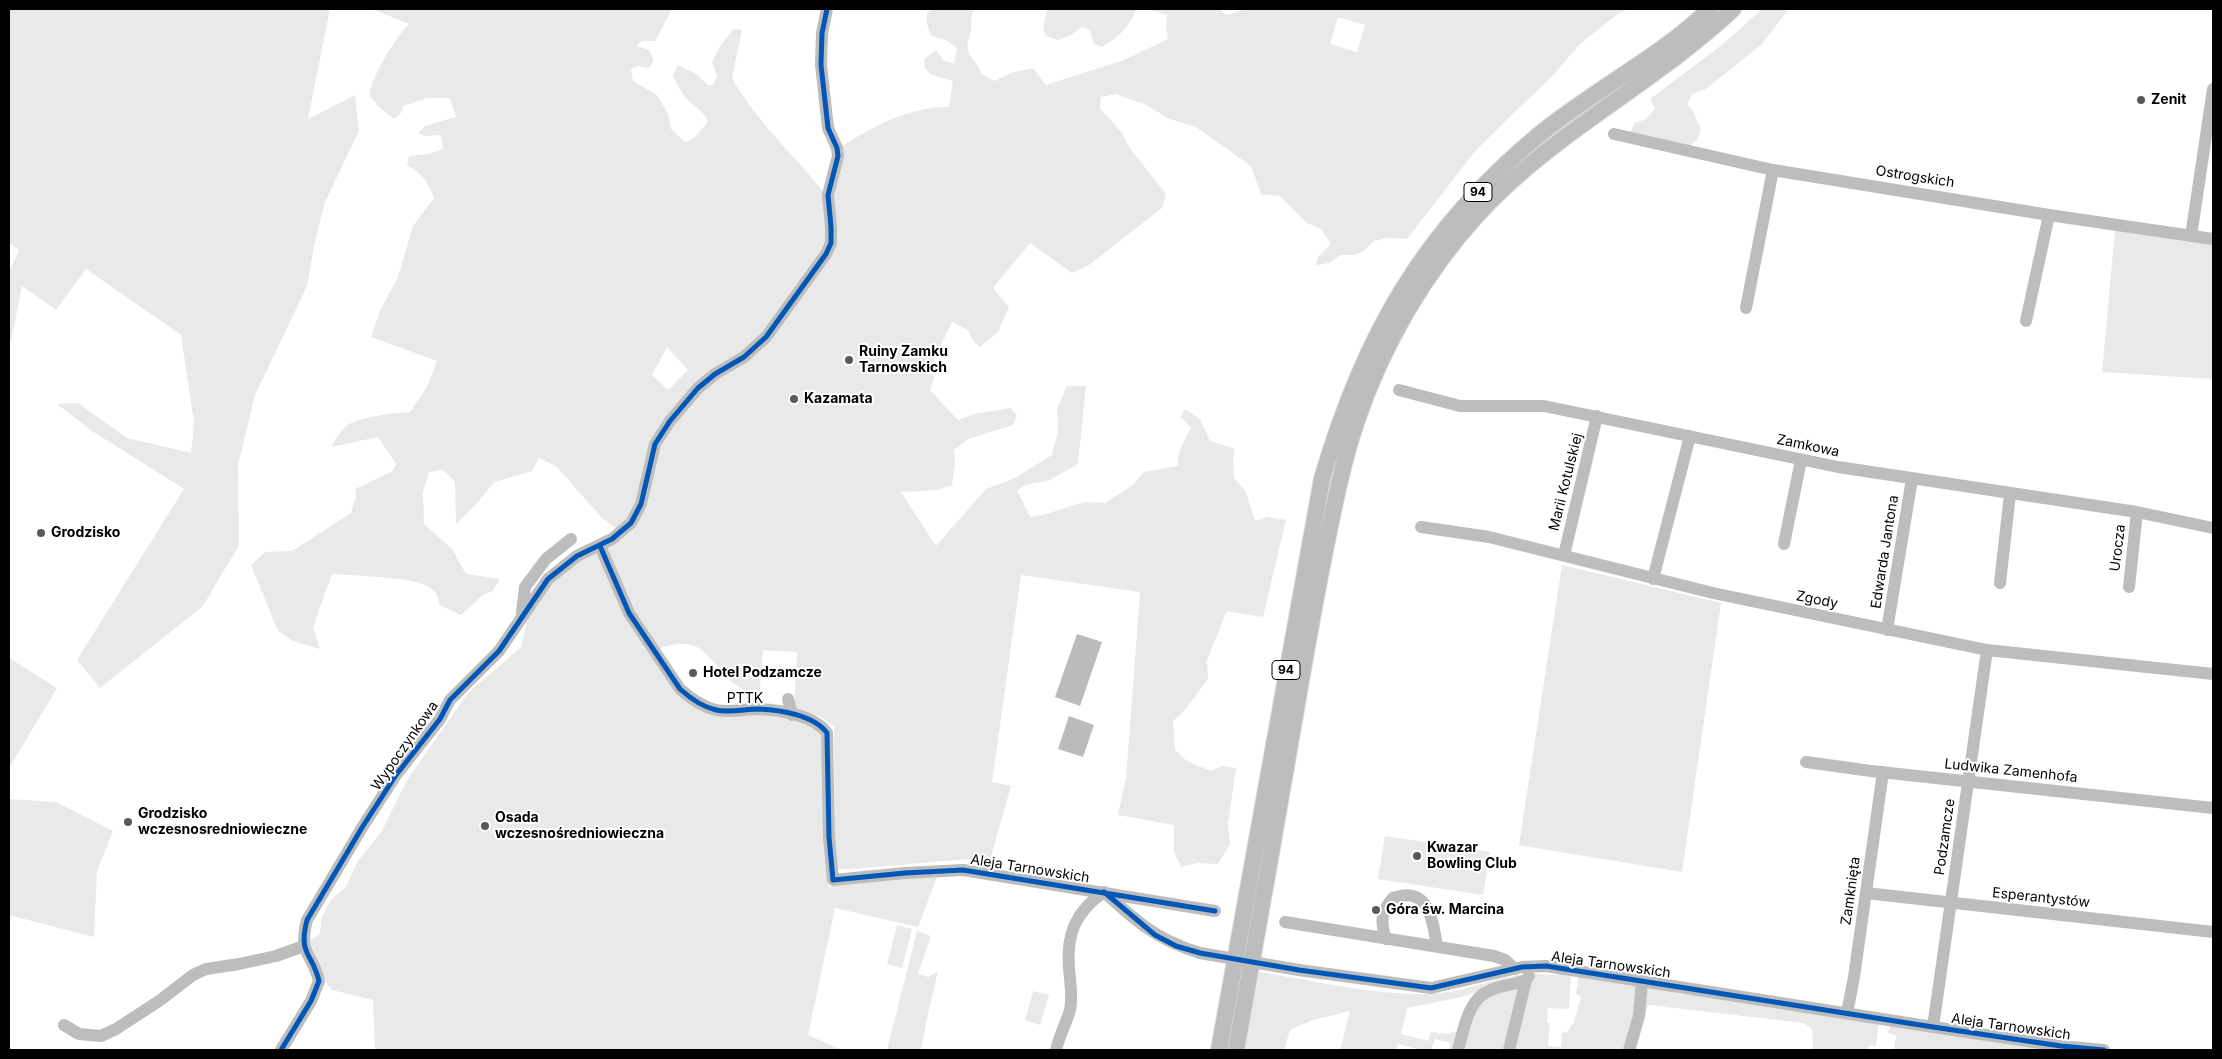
<!DOCTYPE html>
<html>
<head>
<meta charset="utf-8">
<style>
	body { margin:0 }
	#map { position:relative; width:2222px; height:1059px; overflow:hidden; background:#fff; font-family:Inter,sans-serif }
	canvas { display:block }
	.frame { position:absolute; inset:0; border:10px solid #000; pointer-events:none }
</style>
</head>
<body>
<div id="map">
<canvas width="2222" height="1059"></canvas>
<div class="frame"></div>
</div>
<script>
const g = document.querySelector('canvas').getContext('2d');
g.lineJoin = 'round';
function fill(path, color) {
  g.fillStyle = color;
  g.fill(path, 'evenodd');
}
function strokePath(path, color, width, dash) {
  g.strokeStyle = color;
  g.lineWidth = width;
  g.lineCap = dash ? 'butt' : 'round';
  g.setLineDash(dash || []);
  g.stroke(path);
}
function drawText(font, color, halo, rows, align = 'center') {
  g.font = font + ' Inter,sans-serif';
  g.lineWidth = 4;
  g.setLineDash([]);
  g.textBaseline = 'middle';
  g.strokeStyle = halo;
  g.fillStyle = color;
  for (const [text, x, y, turn = 0] of rows) {
    g.save();
    g.translate(x, y);
    g.rotate((+turn || 0) * Math.PI / 180);
    g.textAlign = isNaN(turn) ? turn : align;
    if (halo) g.strokeText(text, 0, 0);
    g.fillText(text, 0, 0);
    g.restore();
  }
}
fill(new Path2D(`
	M9 9H330L308 119 355 95 359 131 325 202 314 246 307 286 255 395 238 465 239 545 203 606 100 688 77 660 184 489 92 431 57 404 78 403 127 438 191 453 194 422 181 335 86 269 56 310 22 286 11 341 9 335V273L19 250 9 243Z
	M372 9H672L655 41H641L637 46 649 50 654 61 649 68 638 66 631 69 633 81 657 95 668 114 671 129 685 142 694 138 708 122C704 112 696 108 688 100 681 92 677 85 673 75L678 65 696 74 708 85H713L717 76 712 62 719 48 733 29 742 30 732 78C757 123 797 157 828 198L842 146C878 124 906 108 949 107L953 81 930 74 925 68 924 59 936 50 944 61 954 63 957 48 946 40 931 36 927 24V13L932 9H974C969 19 973 23 971 32 969 38 966 43 968 51 971 60 979 64 981 74L995 81 1011 73 1033 68 1046 85 1124 60 1168 39 1166 27 1167 15 1148 9H1220L1226 15 1247 9H1629L1619 13 1580 44 1553 75 1476 150 1407 239 1387 238 1374 241 1365 250 1355 255H1341L1329 263 1316 265 1318 257 1331 244 1321 229 1307 223 1280 196 1261 194 1251 166 1196 127 1170 119 1144 104 1116 94 1101 97 1100 108 1121 132 1129 147 1166 194 1162 208 1089 265 1072 273 1030 243 993 288 1009 307 998 332 980 347 973 341 968 330 952 322 932 364 934 379 930 390 958 420 974 414 1011 408 1017 416 1013 425 968 439 954 450 955 464 952 485 938 490 901 492 936 546 986 489 1013 479 1052 455 1058 431 1057 409 1067 386H1086L1078 464 1048 481 1028 484 1017 490 1030 517 1046 514 1084 502 1105 503 1133 485 1144 472 1178 466C1177 451 1184 441 1191 428L1181 417 1185 409 1200 419 1210 441 1235 449 1233 460 1234 478 1246 492 1255 521 1267 517 1286 520 1263 617 1227 611 1207 660 1208 679 1184 711 1173 721 1175 750 1187 761 1211 771 1222 766 1236 768 1228 824 1230 844 1218 864 1196 863 1181 867 1174 852V825L1118 815 1126 778 1140 592 1021 575 992 782 1011 786 989 864 970 859 851 869H835L834 726 819 716 794 709 797 652 763 650 759 699C751 693 740 689 732 682 702 653 703 633 654 650L600 546 617 529 602 518 556 466 539 458 532 471 494 482 478 502 456 524 455 482 443 470 429 472 423 492 424 524 452 549 466 574 500 579 493 591 483 595 461 615 439 605C439 599 436 592 431 588 414 576 354 576 332 574L313 627 320 649 293 641 278 631 251 565 265 552 292 551 351 513 356 496 355 489 393 471 396 464 378 437 331 447C336 439 340 431 348 425 357 417 396 413 410 412L427 387 437 361 371 337 380 311 398 277 413 226 434 198C428 182 422 173 407 165L409 156 429 154 443 149 441 135 425 136 419 133 425 126 456 117 450 98H427L403 106 401 113 394 119 378 106 370 96C368 82 397 35 409 24ZM1338 17 1365 25 1357 52 1330 44ZM667 347 688 370 668 390 652 375Z
	M1047 9H1137C1128 27 1120 37 1102 47L1093 43 1090 30 1082 27 1069 36 1057 40 1045 35 1043 29Z
	M1762 9H1789L1761 45 1706 89 1692 94 1687 104 1693 111 1701 130 1697 140 1685 149 1628 136 1635 123 1646 119 1655 109 1650 99 1723 44Z
	M2115 230 2213 243V379L2102 372Z
	M597 553 659 660 710 711 765 715 800 720 820 733 825 756 824 821 828 887 858 882 937 877 918 927 835 908 808 1035 842 1050H375L373 1000 332 990 317 971 307 942 320 934 321 919 330 901 346 887 357 862 382 831 407 780 468 693 521 647 529 612 541 594 567 567Z
	M1562 565 1721 603 1682 872 1519 845Z
	M9 658 57 688 9 768Z
	M9 799 56 802 113 831 97 871 94 937 9 915Z
	M1385 836 1490 852 1483 895 1378 879Z
	M897 925 912 929 902 968 887 964Z
	M917 931 931 936 918 974 928 977 938 971 927 1018 921 1050H887Z
	M1259 972C1317 981 1383 998 1441 993 1470 990 1497 977 1526 974L1462 997 1407 1008 1401 1034 1428 1041 1431 1032 1449 1034 1459 1030 1454 1050H1449L1451 1043 1435 1039 1431 1050H1421L1398 1044 1396 1050H1340L1350 1011 1313 1020 1290 1030 1284 1050H1243Z
	M1559 972 1571 974 1569 1009 1548 1008 1547 1023H1550L1548 1046 1561 1047 1562 1033 1567 1032 1574 1022 1581 996 1576 994 1579 975 1636 985 1638 991 1626 1050H1512L1533 974 1557 975Z
	M1518 987 1507 1050H1461L1471 1016 1484 996Z
	M1647 987C1654 988 1662 988 1668 990 1678 993 1683 997 1693 993L1879 1024 1876 1046H1869L1868 1050H1813L1812 1029 1804 1023 1649 1005 1647 1008 1636 1050H1632Z
	M1033 991 1049 995 1040 1025 1025 1020Z
	M1890 1026 2050 1050H1894L1896 1035 1888 1033Z`), '#e9e9e9');
fill(new Path2D(`
	M1077 634 1102 642 1080 706 1055 697Z
	M1069 716 1094 725 1083 757 1058 749Z`), '#bbb');
const major = new Path2D(`
	M1219 1050 1322 479C1364 335 1424 230 1540 134 1595 89 1659 58 1710 9
	M1236 1050C1256 938 1276 827 1295 715 1305 657 1315 599 1327 541 1335 501 1343 462 1356 423 1381 348 1424 273 1478 214 1552 133 1653 84 1733 9`);
strokePath(major, '#dbdbdb', 18);
strokePath(new Path2D(`
	M1614 134 1773 170 2049 215 2213 239
	M2191 236 2213 89
	M1746 308 1773 170
	M2026 321 2049 215
	M1399 390 1460 406H1544L1838 467 2137 512 2213 528
	M1421 527 1489 537 1713 593 1987 650 2213 674
	M1784 544 1801 460
	M600 546 629 613 680 689C690 698 703 707 716 710 729 713 746 709 759 709 780 710 814 715 827 733L829 837 833 880 905 873 963 870 1215 911
	M1564 555 1597 416
	M1653 579 1690 436
	M2000 583 2010 494
	M2129 587 2137 512
	M522 613 525 587 546 559 571 539
	M1887 630 1912 479
	M788 699 792 715
	M1806 762 1871 771 2213 808
	M1104 892C1137 922 1157 940 1200 953
	M1866 893 2213 932
	M1285 922 1494 956 1505 960 1515 969
	M1386 939C1380 922 1381 911 1393 898 1429 885 1433 921 1437 947
	M1299 970 1431 988 1522 967 1546 966 1933 1027 2061 1046 2104 1050
	M1847 1013 1854 977 1883 772
	M64 1025 79 1034 101 1036 116 1029 159 1001 193 975 206 969 239 964 276 956 304 946
	M1933 1027 1987 650
	M281 1050 311 1001 319 981C312 952 298 955 307 920L363 826 396 775 440 719 450 700 499 651 548 579 577 556 612 539 631 523 641 504 655 444 670 421 698 388 715 374 744 357 766 337 826 254 831 243V227L828 195 838 156 837 148 828 128 821 65 822 33 827 9
	M1056 1050C1059 1036 1066 1024 1070 1010 1073 996 1070 982 1069 968 1066 934 1076 911 1104 892
	M1458 1050C1464 1029 1468 998 1491 990 1502 985 1514 985 1526 980
	M1509 1050 1526 980 1529 976
	M1629 1050 1639 1016 1642 980`), '#bdbdbd', 12);
strokePath(major, '#bdbdbd', 16);
strokePath(new Path2D(`
	M1200 953 1299 970`), '#bdbdbd', 12);
strokePath(new Path2D(`
	M600 546 629 613 680 689C690 698 703 707 716 710 729 713 746 709 759 709 780 710 814 715 827 733L829 837 833 880 905 873 963 870 1215 911
	M1104 892 1155 935 1176 946 1200 953 1299 970 1431 988 1522 967 1546 966 1933 1027 2061 1046 2104 1050
	M281 1050 311 1001 319 981C312 952 298 955 307 920L363 826 396 775 440 719 450 700 499 651 548 579 577 556 612 539 631 523 641 504 655 444 670 421 698 388 715 374 744 357 766 337 826 254 831 243V227L828 195 838 156 837 148 828 128 821 65 822 33 827 9`), '#0057b8', 5);
for (const [x, y, r, color] of [
	[2141,100,5,"#595959"],
	[849,360,5,"#595959"],
	[794,399,5,"#595959"],
	[41,533,5,"#595959"],
	[693,673,5,"#595959"],
	[128,822,5,"#595959"],
	[485,826,5,"#595959"],
	[1417,856,5,"#595959"],
	[1376,910,5,"#595959"]
]) {
  const dot = new Path2D();
  dot.arc(x, y, r, 0, 2 * Math.PI);
  g.fillStyle = color;
  g.fill(dot);
  strokePath(dot, '#fff', 2);
}
for (const [x, y, w] of [
	[1478,192,28],
	[1286,670,28]
]) {
  const box = new Path2D();
  box.roundRect(x - w / 2, y - 9.5, w, 19, 4);
  g.fillStyle = '#fff';
  g.fill(box);
  strokePath(box, '#000', 1);
}
drawText('bold 12px', '#000', null, [
	["94",1478,192],
	["94",1286,670]
]);
drawText('bold 14px', '#000', '#fff', [
	["Zenit",2151,100],
	["Ruiny Zamku",859,352],
	["Tarnowskich",859,368],
	["Kazamata",804,399],
	["Grodzisko",51,533],
	["Hotel Podzamcze",703,673],
	["Grodzisko",138,814],
	["wczesnosredniowieczne",138,830],
	["Osada",495,818],
	["wczesnośredniowieczna",495,834],
	["Kwazar",1427,848],
	["Bowling Club",1427,864],
	["Góra św. Marcina",1386,910]
], 'left');
drawText('14px', '#000', '#fff', [
	["Ostrogskich",1915,177,9],
	["Zamkowa",1808,446,12],
	["Marii Kotulskiej",1566,482,-76],
	["Urocza",2118,548,-83],
	["Edwarda Jantona",1885,552,-81],
	["Zgody",1817,600,11],
	["PTTK",745,699],
	["Wypoczynkowa",405,746,-55],
	["Ludwika Zamenhofa",2011,771,6],
	["Podzamcze",1945,837,-82],
	["Aleja Tarnowskich",1030,869,9],
	["Zamknięta",1851,891,-82],
	["Esperantystów",2041,898,6],
	["Aleja Tarnowskich",1611,965,8],
	["Aleja Tarnowskich",2011,1027,8]
]);
</script>
</body>
</html>
